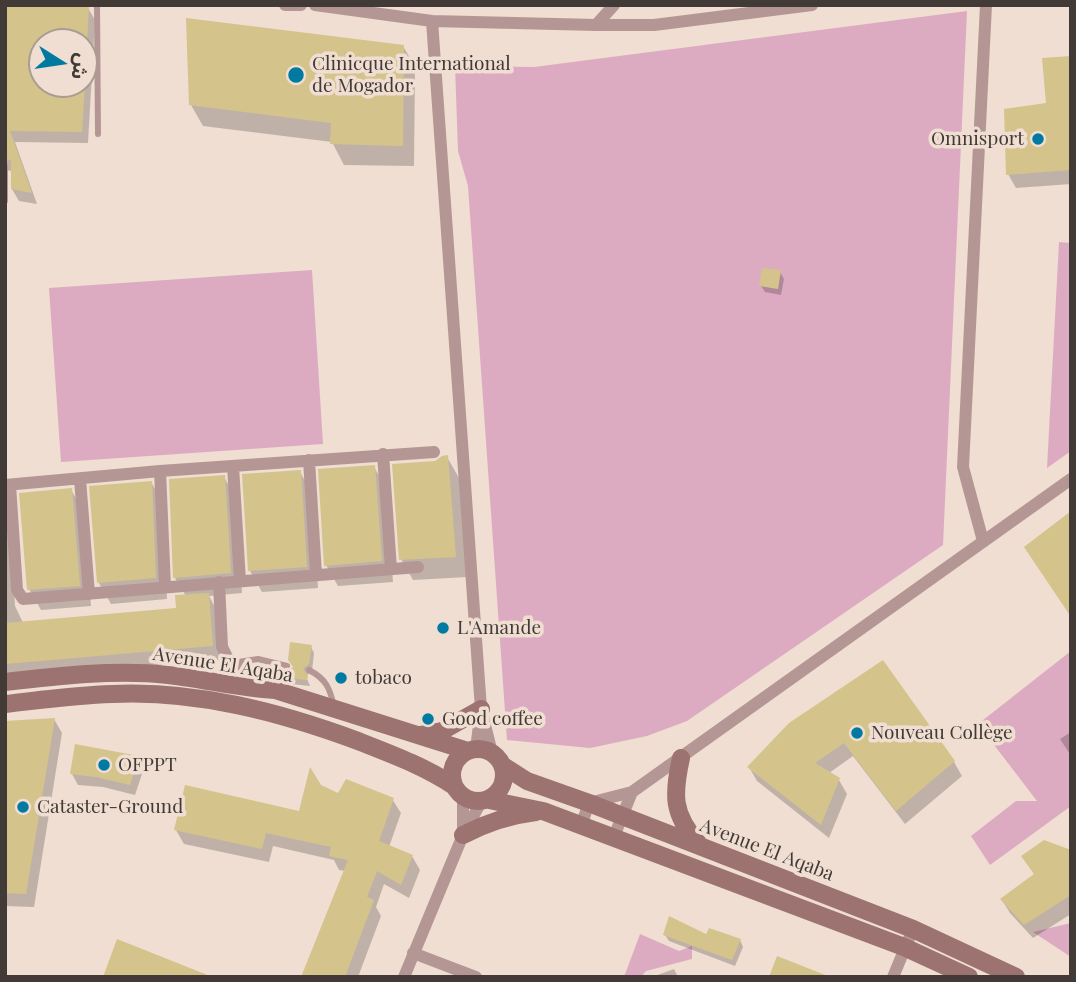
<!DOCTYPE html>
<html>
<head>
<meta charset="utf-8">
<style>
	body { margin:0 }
	#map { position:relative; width:1076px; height:982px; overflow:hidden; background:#efded1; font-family:"Playfair Display","Noto Sans Arabic",serif }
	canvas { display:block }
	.frame { position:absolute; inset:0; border:7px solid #413a36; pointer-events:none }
	.north { position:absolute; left:28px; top:28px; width:70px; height:70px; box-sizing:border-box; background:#efded1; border:2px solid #a99c93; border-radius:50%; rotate:102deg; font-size:19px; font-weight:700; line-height:28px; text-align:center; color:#413a36 }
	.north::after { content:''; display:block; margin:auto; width:24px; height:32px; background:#007aa1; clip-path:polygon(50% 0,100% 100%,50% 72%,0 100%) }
</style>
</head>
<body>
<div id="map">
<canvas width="1076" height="982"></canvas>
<div class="frame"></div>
<div class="north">ش</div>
</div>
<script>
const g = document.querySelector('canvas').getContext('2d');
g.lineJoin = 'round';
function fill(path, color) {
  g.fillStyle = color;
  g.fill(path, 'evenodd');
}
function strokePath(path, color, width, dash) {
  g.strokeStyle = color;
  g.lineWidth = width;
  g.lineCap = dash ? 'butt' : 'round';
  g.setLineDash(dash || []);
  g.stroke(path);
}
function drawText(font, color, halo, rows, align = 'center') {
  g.font = font + ' "Playfair Display",serif';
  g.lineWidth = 7;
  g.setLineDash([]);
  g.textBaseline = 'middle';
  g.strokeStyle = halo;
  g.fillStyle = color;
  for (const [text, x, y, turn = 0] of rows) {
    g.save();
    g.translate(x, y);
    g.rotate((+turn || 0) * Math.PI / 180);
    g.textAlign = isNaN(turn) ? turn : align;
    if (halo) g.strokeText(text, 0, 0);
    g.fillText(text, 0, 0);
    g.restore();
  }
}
fill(new Path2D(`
	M967 11 943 545 687 721 647 736 590 748 507 740 468 186 458 151 455 66 534 67Z
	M1059 242 1071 243V451L1047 468Z
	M312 270 323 444 61 462 49 288Z
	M1071 651V806L990 865 971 836 1016 801H1037L978 724Z
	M1071 923V957L1033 932Z
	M640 934 679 951 692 946V959L646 971 641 977H624Z`), '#ddabc1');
fill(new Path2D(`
	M5 5H56L88 8 95 20 88 143 15 142 37 204 19 201 12 189V171L5 170ZM42 42H84V84H42Z
	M403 46 415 67 414 166 344 165 332 142 203 126 191 105Z
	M1071 58V184L1016 188 1008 174 1048 105Z
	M780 272 784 279 781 295 765 292 761 286Z
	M447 457 459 478 467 577 413 580 401 559 435 462Z
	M374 467 386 488 393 582 338 586 326 565Z
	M300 472 312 493 318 588 262 592 250 571Z
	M224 477 236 498 242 593 209 596 216 609 220 660 5 678V507L9 514 15 606 23 623 178 610 186 596 175 578Z
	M151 482 163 503 167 599 111 604 99 583Z
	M71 490 83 510 91 606 41 610 29 589Z
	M311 647 314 653 312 671 306 676 310 686 291 684 287 677Z
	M54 719 62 733 34 907 5 906V723Z
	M790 724 954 762 962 776 905 824 853 756 829 773 839 780 847 794 829 838 757 781 749 767Z
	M1071 732V756L1060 739Z
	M138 757 144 768 135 795 103 787 78 785 72 774Z
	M319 786 339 795 392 799 401 813 389 847 412 856 420 870 409 898 384 884 376 907 381 916 358 977H303L346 871 339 870 334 860 273 846 269 862 184 844 176 830 301 813Z
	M1071 852V914L1033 938 1010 913 1002 900 1035 875 1023 857Z
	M665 935 707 936 740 940 743 947 735 966 669 941Z
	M674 969 678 977H652Z`), '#0003');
fill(new Path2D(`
	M5 5 89 6 87 42H42V84H85L82 132 10 131 32 193 11 189V160L5 159Z
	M186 18 404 45 403 146 330 144 331 123 189 105Z
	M1071 56V170L1006 175 1004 109 1046 103 1042 58Z
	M762 268 781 270 778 289 759 286Z
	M448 455 456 557 399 560 392 464 435 461 442 456Z
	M375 465 382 561 324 566 318 469Z
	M301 470 307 567 248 571 242 474Z
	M225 475 231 573 173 578 169 479Z
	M152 481 156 578 97 583 89 486Z
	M72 488 80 586 27 590 19 493Z
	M1071 511V617L1024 547Z
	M209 593 213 646 5 664V623L176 608 175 595Z
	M290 642 312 645 309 664 303 669 308 676 307 680 286 678V672L293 667 288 660Z
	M883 660 955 761 896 811 844 743 815 763 840 778 821 825 747 767 789 723Z
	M55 718 26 894 5 893V721Z
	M75 744 139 756 130 785 96 777 70 774Z
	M310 767 321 785 338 793 346 779 394 798 379 841 413 855 401 885 377 871 367 897 374 900 345 977H301L348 860 329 856 331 847 266 833 262 849 174 830 185 785 299 811Z
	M1044 840 1071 850V895L1024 925 1000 899 1034 874 1021 856Z
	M669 916 706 934 709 928 741 939 732 960 663 935Z
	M117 939 210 976V977H103Z
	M777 956 828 976 827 977H769Z`), '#d4c38b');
strokePath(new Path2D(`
	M97 5 98 134
	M5 166V201
	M240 665 238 662 258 659 287 666
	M309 670C326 679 330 688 334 707`), '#b49795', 6);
strokePath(new Path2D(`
	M285 5H301
	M315 5 432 21 596 25H654L812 5
	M432 21 481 709 492 753
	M596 25 614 5
	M383 454 391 569
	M309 460 316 575
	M233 466 240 581
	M160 471 165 587
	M80 479 89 594
	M5 485 160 471 434 452
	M10 485 17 590 23 599 418 567
	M983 541 963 467 986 5
	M219 582 222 647 227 657 245 675 242 688
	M476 749 480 717
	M581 826 589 803 632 792 1071 479
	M463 831V797
	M613 839 632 792
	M413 953 476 977
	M404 977 463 835 481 802
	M893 977 913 929`), '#b49795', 12);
strokePath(new Path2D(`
	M5 682C56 676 117 669 168 675 204 679 238 688 275 690L468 751
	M5 704C41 700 76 695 112 694 196 690 280 712 358 741 391 754 424 766 454 786
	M420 735 442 731 481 709
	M452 775a26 26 0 1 1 52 0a26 26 0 1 1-52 0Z
	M681 758C673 794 672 814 698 843
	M502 765 527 781 589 803 913 929 1016 977
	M489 800 543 811 904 947 969 977
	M463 835C486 823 510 815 536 812`), '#9c7370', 18);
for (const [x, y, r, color] of [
	[296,75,9,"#007aa1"],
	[1038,139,7,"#007aa1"],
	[443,628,7,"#007aa1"],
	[341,678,7,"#007aa1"],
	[428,719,7,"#007aa1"],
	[857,733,7,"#007aa1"],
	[104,765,7,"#007aa1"],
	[23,807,7,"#007aa1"]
]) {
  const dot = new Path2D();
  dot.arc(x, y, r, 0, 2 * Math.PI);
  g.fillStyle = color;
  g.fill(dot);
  strokePath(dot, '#efded1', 2.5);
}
drawText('19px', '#413a36', '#efded1', [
	["Clinicque International",312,64],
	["de Mogador",312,86],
	["Omnisport",1024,139,"right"],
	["L'Amande",457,628],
	["tobaco",355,678],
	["Good coffee",442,719],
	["Nouveau Collège",871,733],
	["OFPPT",118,765],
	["Cataster-Ground",37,807]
], 'left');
drawText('19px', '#413a36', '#efded1', [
	["Avenue El Aqaba",223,665,9],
	["Avenue El Aqaba",767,850,21]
]);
</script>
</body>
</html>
